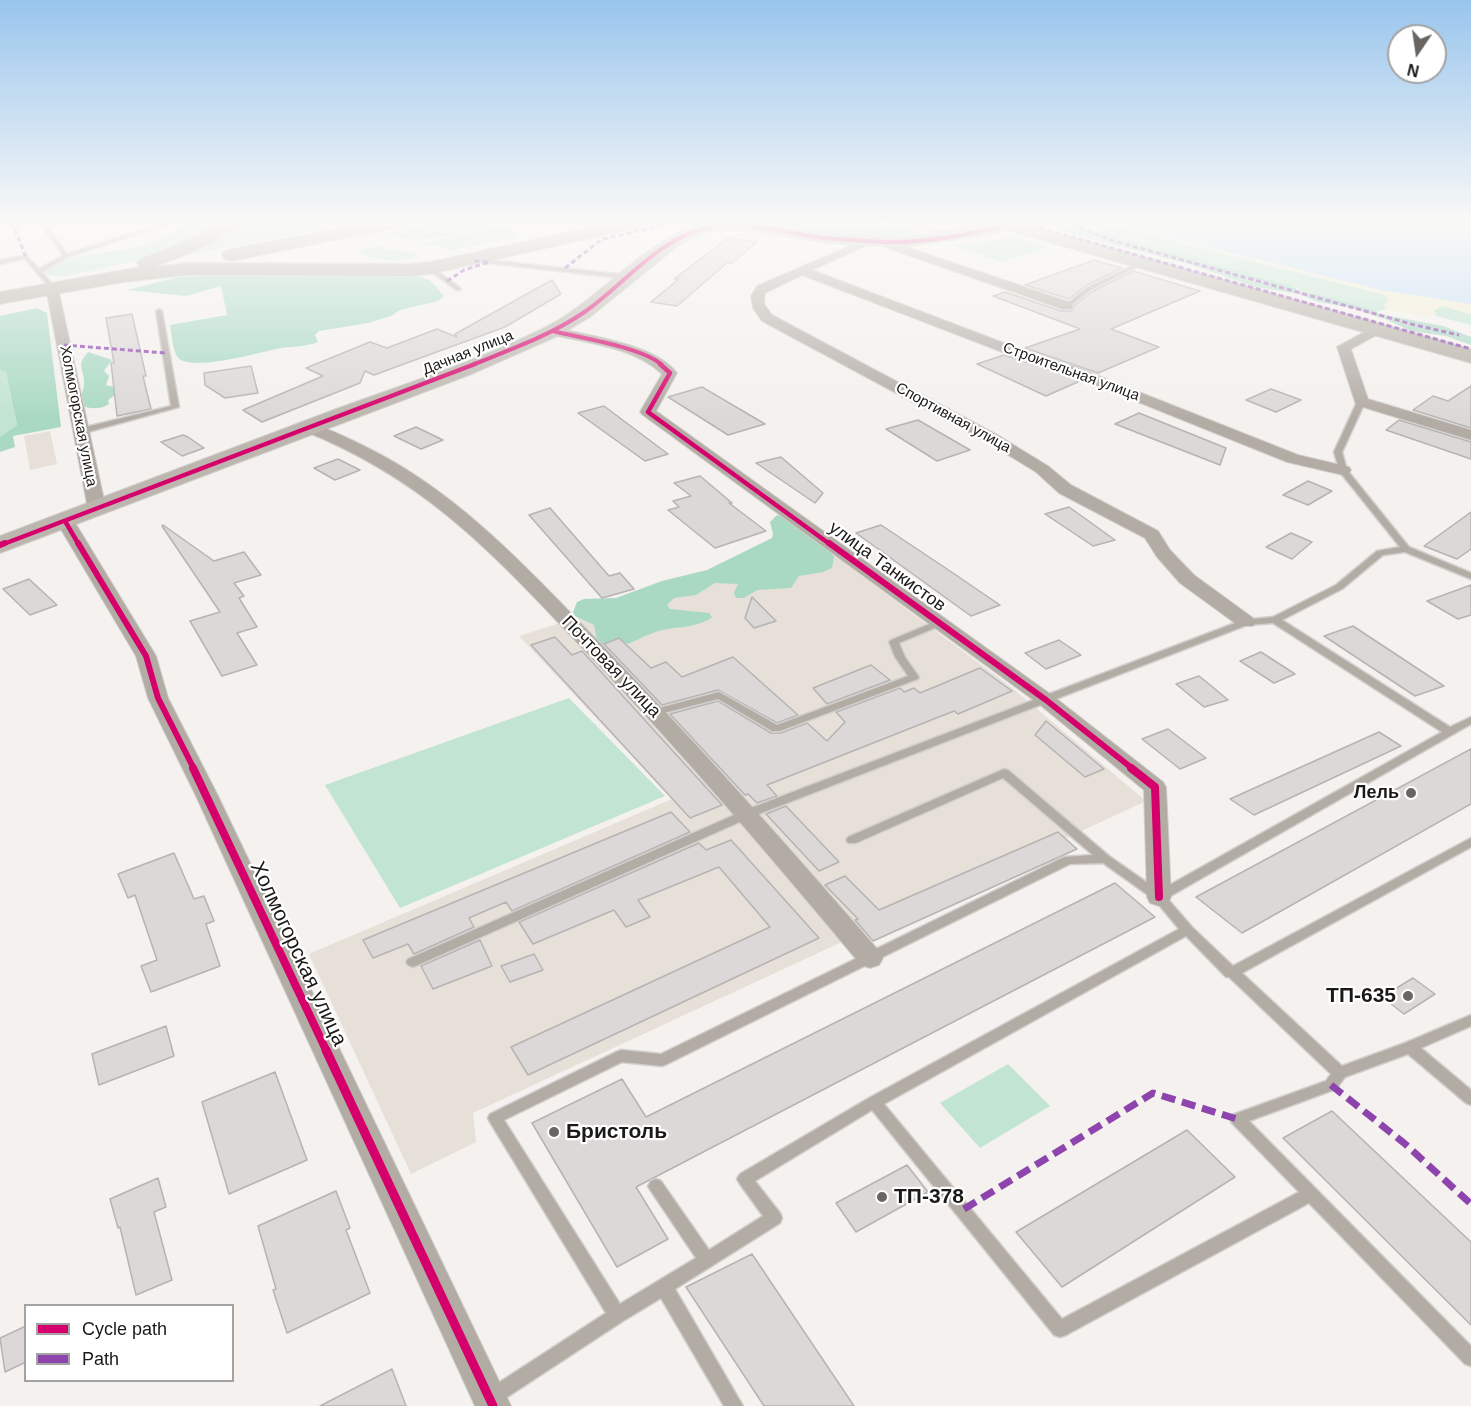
<!DOCTYPE html>
<html>
<head>
<meta charset="utf-8">
<style>
	body { margin:0 }
	#map { position:relative; width:1471px; height:1406px; overflow:hidden; background:#f4f1ee; font-family:Arial,sans-serif }
	canvas { display:block }
	.legend { position:absolute; left:24px; top:1304px; width:210px; height:78px; box-sizing:border-box; background:#fff; border:2px solid #a4a3a3; margin:0; padding:8px 10px; list-style:none; font-size:18px; color:#1c1a18 }
	.legend li { display:flex; align-items:center; gap:12px; height:30px }
	.legend b { width:30px; border:2px solid #a4a3a3 }
	.north { position:absolute; left:1387px; top:24px; width:60px; height:60px; box-sizing:border-box; background:#fff; border:2px solid #a4a3a3; border-radius:50%; rotate:193deg; font-size:16px; font-weight:700; line-height:24px; text-align:center; color:#1c1a18 }
	.north::after { content:''; display:block; margin:auto; width:21px; height:27px; background:#686563; clip-path:polygon(50% 0,100% 100%,50% 72%,0 100%) }
</style>
</head>
<body>
<div id="map">
<canvas width="1471" height="1406"></canvas>
<ul class="legend">
<li><b style="height:8px;background:#d6006c"></b>Cycle path</li>
<li><b style="height:8px;background:#8e44ad"></b>Path</li>
</ul>
<div class="north">N</div>
</div>
<script>
const g = document.querySelector('canvas').getContext('2d');
g.lineJoin = 'round';
function fill(path, color) {
  g.fillStyle = color;
  g.fill(path, 'evenodd');
}
function strokePath(path, color, width, dash) {
  g.strokeStyle = color;
  g.lineWidth = width;
  g.lineCap = dash ? 'butt' : 'round';
  g.setLineDash(dash || []);
  g.stroke(path);
}
function drawText(font, color, halo, rows, align = 'center') {
  g.font = font + ' Arial,sans-serif';
  g.lineWidth = 4.5;
  g.setLineDash([]);
  g.textBaseline = 'middle';
  g.strokeStyle = halo;
  g.fillStyle = color;
  for (const [text, x, y, turn = 0] of rows) {
    g.save();
    g.translate(x, y);
    g.rotate((+turn || 0) * Math.PI / 180);
    g.textAlign = isNaN(turn) ? turn : align;
    if (halo) g.strokeText(text, 0, 0);
    g.fillText(text, 0, 0);
    g.restore();
  }
}
fill(new Path2D(`
	M50 431 57 464 30 470 24 436Z
	M816 542 1011 687 1146 801 473 1113 476 1142 411 1174 309 954 672 799 519 636Z`), '#e7e0d9');
fill(new Path2D(`
	M191 222H230L153 257 65 276 45 275 46 270C71 252 106 254 136 247 155 243 174 232 191 222Z
	M248 222H301L333 227 196 253 193 251Z
	M438 222H503L504 223C475 229 412 249 387 233Z
	M1061 222H1100L1383 294 1389 298V302L1385 305 1387 309 1375 312 1317 294 1300 292 1298 288 1283 282 1252 275 1242 270 1199 262 1195 256 1162 251 1125 238 1129 234 1111 227 1115 233C1099 237 1075 229 1061 222Z
	M506 225 520 236 453 250 423 243Z
	M1016 237 1049 247 1002 262 952 245Z
	M383 245 384 248C396 253 408 248 419 256 402 262 372 263 359 250Z
	M1443 306 1471 314V325L1436 316 1434 310Z
	M0 370 6 372 17 425 0 437Z
	M569 698 665 796 400 908 325 785Z
	M1008 1064 1050 1106 980 1148 940 1103Z`), '#c2e4d2');
fill(new Path2D(`
	M760 222H869L868 224C878 226 892 222 904 222L899 226 924 234 875 237 831 235Z
	M1044 222C1064 222 1088 231 1110 234H1114L1106 228 1115 227 1129 234 1125 238C1138 242 1152 248 1166 251 1177 254 1188 252 1199 258L1200 262 1246 271 1252 275 1292 285 1300 292 1317 294 1370 309 1380 314 1443 326 1471 337V345L1446 336 1411 331 1385 319 1352 308 1318 302 1299 294 1255 287 1192 265 1065 232Z
	M251 274 413 275 430 280 444 296 438 301 400 310 391 316 368 323 319 331 315 335 318 342C306 347 294 346 281 348 260 352 200 370 181 360 172 355 172 334 170 325L227 315 221 286 186 296 127 290 178 277Z
	M37 308 47 313 61 427 13 436 15 447 0 452V437L17 425 6 372 0 370V316Z
	M88 352 112 360 104 371 109 376 106 385 123 389 108 400 109 404C100 410 90 409 80 405 80 397 85 387 84 380 83 367 76 366 88 352Z
	M777 515 783 517 826 547 834 557 832 568 823 572 799 576 791 588 757 590 744 598H736L734 593 738 584 715 583 696 595 674 598 667 605 670 609 709 613 712 617C696 630 672 625 653 633 644 636 636 641 627 644L619 638 601 645 597 640 594 625 575 616 573 612 577 602 584 599 616 598 662 581 707 570 772 538 773 534 770 522Z`), '#a9d9c3');
fill(new Path2D(`
	M1100 222H1124L1180 240 1380 290 1467 303 1471 304V314L1443 306 1434 310 1436 316 1422 317 1387 309 1384 305 1389 298 1383 294Z`), '#f3edd6');
fill(new Path2D(`
	M1124 222H1471V304L1380 290 1180 240Z`), '#c3def5');
const building = new Path2D(`
	M728 238 757 242 732 263H727L677 306 651 302 679 279H674Z
	M1094 260 1122 268 1087 285 1069 299 1025 285Z
	M1133 271 1200 291 1111 329 1159 347 1098 373 1025 348 1080 329 993 296 1005 292 1061 311H1072L1075 305 1093 291Z
	M552 280 561 294 505 327 374 375 365 371 360 383 262 422 243 410 323 376 306 368 370 342 387 348 437 329 457 337 455 334Z
	M132 314 146 376H143L151 409 117 416 111 363H114L106 318Z
	M1004 355 1060 373 1080 381 1046 396 977 364Z
	M251 366 258 393 225 398 205 385 204 373Z
	M1471 386V428L1413 410 1433 396 1448 401Z
	M702 387 765 424 728 435 668 397Z
	M1271 389 1301 400 1276 412 1246 400Z
	M604 406 668 454 645 461 578 413Z
	M1139 413 1226 448 1220 465 1115 424Z
	M918 420 970 450 937 461 886 429Z
	M1399 420 1471 442V459L1386 430Z
	M416 427 443 440 421 449 394 436Z
	M183 435 188 437 204 448 182 456 161 442Z
	M781 457 823 493 815 503 756 463Z
	M338 459 360 470 335 480 314 468Z
	M700 476 732 503H729L766 531 715 548 668 510 679 507 673 501 691 496 674 483Z
	M1308 481 1332 491 1308 505 1283 495Z
	M1069 507 1115 540 1093 546 1045 514Z
	M550 508 609 576 620 573 634 589 602 598 529 515Z
	M1471 512V549L1457 559 1424 546Z
	M163 525 214 561 244 552 261 575 234 583 244 596 239 598 257 627 237 633 257 665 222 676 190 621 220 612 162 526Z
	M881 525 947 569 1000 605 971 616 856 533Z
	M1291 533 1312 542 1292 559 1266 547Z
	M29 579 57 605 30 615 3 589Z
	M1471 585V615L1458 619 1427 601Z
	M752 597 776 621 754 628 745 618Z
	M1353 626 1444 686 1415 696 1324 636Z
	M555 637 572 655 582 651 722 805 690 818 531 645Z
	M619 638 651 668 666 662 682 677 733 657 798 715 777 723 718 690 662 705 604 644Z
	M1059 640 1081 655 1046 669 1025 653Z
	M1261 652 1295 674 1274 683 1240 661Z
	M871 665 890 680 827 704 813 688Z
	M980 668 1012 691 958 714 954 711 767 785 777 796 757 803 748 794 745 795 670 714 718 701 771 733H781L807 723 827 741 845 722 836 712 900 688 904 692 914 688 920 693Z
	M1199 676 1209 684 1228 700 1204 707 1176 684Z
	M1046 721 1104 769 1085 777 1035 735Z
	M1168 729 1206 758 1180 769 1142 739Z
	M1379 732 1401 746 1254 815 1230 799Z
	M1471 749V804L1242 933 1196 897Z
	M786 806 839 862 819 871 766 814Z
	M671 812 690 832 512 911 506 902 469 918 474 927 414 954 408 944 373 958 363 940Z
	M1058 832 1077 849 873 941 855 920 858 919 825 885 845 876 879 910Z
	M731 840 819 938 528 1075 511 1047 770 927 719 867 638 900 650 917 626 927 614 910 533 944 519 922 699 843 706 850Z
	M174 853 194 899 204 896 214 921 206 924 220 966 151 992 141 966 157 960 135 895 128 898 118 874Z
	M1115 883 1155 917 636 1187 668 1239 617 1267 532 1123 622 1079 646 1117Z
	M480 940 492 966 433 989 421 966Z
	M534 954 543 970 510 982 501 966Z
	M1413 978 1435 994 1404 1014 1382 997Z
	M166 1026 174 1056 99 1085 92 1054Z
	M275 1072 307 1160 229 1194 202 1102Z
	M1332 1111 1471 1242V1325L1283 1138Z
	M1187 1130 1235 1177 1062 1287 1016 1232Z
	M907 1165 928 1192 856 1232 836 1203Z
	M158 1178 166 1207 154 1212 172 1280 136 1295 120 1227 118 1228 110 1199Z
	M336 1191 350 1228 346 1230 370 1293 287 1333 273 1290 276 1289 258 1226Z
	M752 1254 854 1406H764L686 1287Z
	M26 1326V1362L5 1372 0 1338Z
	M392 1369 406 1406H320Z`);
fill(building, '#dbd8d7');
strokePath(building, '#b6b3b3', 1.5);
const lane = new Path2D(`
	M38 222H44L67 254 166 222H175L68 257 42 272 55 288 52 290 25 259 0 264V260L26 255 39 269 63 255Z
	M907 222H916L954 236 949 237Z
	M489 260 628 275 631 277 628 279 487 263V261Z
	M1140 262 1145 263 1092 289 1069 307 1064 306 1088 287Z
	M428 267H432L460 288V290H456L428 269Z
	M159 309 162 311 179 407 84 433H78V429L171 406 156 311Z
	M1358 400 1365 402 1342 452 1347 470 1409 547 1471 573V579L1405 552 1383 555 1342 589 1282 620 1450 727 1471 717V724L1167 898 1192 927 1233 966 1471 838V847L1242 973 1342 1066 1405 1043 1471 1015V1026L1421 1048 1471 1090V1105L1466 1103 1408 1054 1345 1077 1336 1089 1249 1121 1471 1346V1366L1465 1364 1309 1203 1066 1335 1060 1337 1054 1335 872 1110 755 1181 780 1213 782 1218 780 1223 675 1289 743 1406H724L661 1298 623 1321 498 1403 492 1406 486 1403 483 1397 486 1391 606 1313 490 1122 488 1118 490 1114 616 1052 621 1050 661 1054 1064 857 1093 855 1003 778 856 843H848L846 840 848 837 1004 769 1008 770 1109 856 1159 891 1442 732 1273 623 1247 625 751 817 418 965 413 967 408 965 406 962 408 959 743 811 1243 620 1273 617 1336 585 1377 551 1400 547 1340 472 1334 452ZM1103 863 1155 900 1179 929 869 1098 740 1174 737 1179 740 1184 763 1216 709 1250 661 1181 656 1179 651 1181 648 1186 651 1191 696 1258 620 1304 504 1120 622 1062 662 1066 667 1064 1070 864ZM1186 936 1226 977H1229L1331 1074 1326 1081 1232 1115 1230 1119 1232 1123 1299 1192 1062 1319 884 1104Z
	M939 620 944 623 942 625 899 643 905 657 919 677 918 679 780 731H772L718 699 656 715 651 712 652 710 719 692 777 725 908 676 895 657 889 642 891 640Z`);
const street = new Path2D(`
	M868 238 872 239V243L812 270 1012 346 1071 365 1298 455 1349 467 1351 470 1349 473 1343 475 1287 462 1061 371 1002 352 802 275 765 293 764 304 772 315 999 436 1048 466 1071 485 1158 531 1170 550 1194 575 1253 618 1256 622 1253 626H1239L1180 583 1157 557 1145 538 1059 493 1036 472 987 442 762 321 753 308 751 296 757 286Z
	M880 238 1072 303 1073 306 1072 309H1062L876 244V240Z
	M52 284 58 288 106 509 103 513H91L88 509 46 288Z
	M1377 325 1382 326 1384 329 1382 332 1351 349 1368 399 1471 430V440L1356 405 1337 347Z
	M553 327C589 336 654 343 677 373L656 411 1053 696 1163 782 1166 787 1171 897 1168 903 1159 906 1150 903 1147 897 1144 790 1039 704 643 415 640 412 662 374C634 347 585 343 548 334L546 331 548 328Z
	M309 423C331 429 352 440 372 450 462 496 529 570 599 642 696 742 788 846 879 951L883 958 879 965 870 968 861 965C773 860 684 754 589 655 498 559 431 482 304 431L301 428Z
	M65 516 71 517 74 521 156 656 168 698 218 796 511 1406H475L196 796 148 698 136 656 56 521 59 517Z`);
const secondary = new Path2D(`
	M708 222H759L825 233 904 237 999 222H1015L1016 225 1014 229 983 236 904 247 825 243 751 231H713L698 235 679 245 590 317 560 335 469 375 0 553V536C113 493 226 451 339 408 408 383 480 360 546 327 603 298 644 237 708 222Z`);
const primary = new Path2D(`
	M224 222H247L244 226 188 254 154 267 187 263 410 264 430 262 616 222H650L647 226 641 227 430 274 410 276 187 275 124 282 0 304V292L140 267 137 263 140 259 174 246Z
	M372 222H409L406 226 400 227 231 261 224 259 222 255 224 251 231 249Z
	M989 222H1018L1471 349V363L992 226Z`);
strokePath(lane, '#d1cfcd', 3);
strokePath(street, '#d1cfcd', 2);
strokePath(secondary, '#d1cfcd', 2);
strokePath(primary, '#d1cfcd', 2);
fill(lane, '#b3aca5');
fill(street, '#b3aca5');
fill(secondary, '#bcb6ae');
fill(primary, '#b4aea4');
strokePath(new Path2D(`
	M12 222 26 257
	M1065 222 1111 240 1415 325 1459 335
	M1040 228 1471 349
	M565 268 602 239 669 224
	M447 281 464 270 489 262 474 261
	M64 345 166 353`), '#8e44ad', 3, [5, 3]);
strokePath(new Path2D(`
	M1331 1085 1404 1143 1471 1204
	M964 1209 1153 1093 1237 1119`), '#8e44ad', 7, [14, 7]);
strokePath(new Path2D(`
	M553 331C580 338 642 347 662 365
	M472 365C509 350 549 336 583 313 624 285 659 237 710 227 748 219 789 235 827 238 852 240 880 243 905 242 939 240 975 233 1008 225`), '#d6006c', 4);
strokePath(new Path2D(`
	M660 364 670 373 648 412 831 545
	M65 521 79 545
	M1 545 475 364`), '#d6006c', 4.5);
strokePath(new Path2D(`
	M78 543 146 656 158 698 194 769
	M829 543 1046 700 1133 769
	M0 545 5 543`), '#d6006c', 6);
strokePath(new Path2D(`
	M193 768 327 1052
	M1131 768 1155 787 1159 897`), '#d6006c', 8);
strokePath(new Path2D(`
	M326 1050 493 1406`), '#d6006c', 9);
const sky = g.createLinearGradient(0, 0, 0, 419);
sky.addColorStop(0, '#99c5ed');
sky.addColorStop(0.53, '#faf9f7');
sky.addColorStop(1, '#faf9f700');
g.fillStyle = sky;
g.fillRect(0, 0, 1471, 419);
for (const [x, y, r, color] of [
	[1411,793,6,"#686563"],
	[1408,996,6,"#686563"],
	[554,1132,6,"#686563"],
	[882,1197,6,"#686563"]
]) {
  const dot = new Path2D();
  dot.arc(x, y, r, 0, 2 * Math.PI);
  g.fillStyle = color;
  g.fill(dot);
  strokePath(dot, '#fff', 2);
}
drawText('15px', '#1c1a18', '#fff', [
	["Дачная улица",468,353,-22],
	["Строительная улица",1071,372,20],
	["Холмогорская улица",78,416,79],
	["Спортивная улица",953,418,29]
]);
drawText('18px', '#1c1a18', '#fff', [
	["улица Танкистов",887,567,36],
	["Почтовая улица",611,667,46]
]);
drawText('bold 18px', '#1c1a18', '#fff', [
	["Лель",1399,793]
], 'right');
drawText('21px', '#1c1a18', '#fff', [
	["Холмогорская улица",298,954,65]
]);
drawText('bold 21px', '#1c1a18', '#fff', [
	["ТП-635",1396,996,"right"],
	["Бристоль",566,1132],
	["ТП-378",894,1197]
], 'left');
</script>
</body>
</html>
